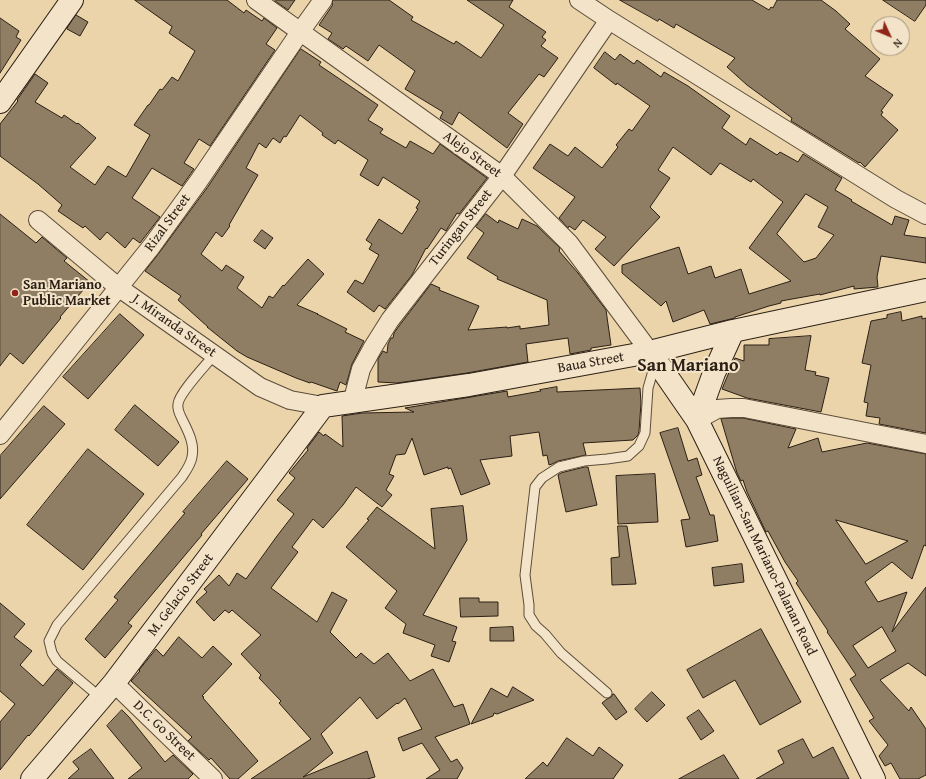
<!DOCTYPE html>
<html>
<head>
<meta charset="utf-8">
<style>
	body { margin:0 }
	#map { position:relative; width:926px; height:779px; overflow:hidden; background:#ecd4aa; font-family:"Gentium Book Plus",serif }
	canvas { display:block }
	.north { position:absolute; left:870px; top:16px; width:40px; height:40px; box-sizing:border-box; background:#f3e3c8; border:1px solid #a39581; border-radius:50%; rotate:134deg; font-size:11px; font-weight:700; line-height:16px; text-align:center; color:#2b2016 }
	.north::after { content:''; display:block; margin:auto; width:14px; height:18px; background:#8f2418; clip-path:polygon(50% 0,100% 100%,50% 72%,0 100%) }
</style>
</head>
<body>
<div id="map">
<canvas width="926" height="779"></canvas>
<div class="north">N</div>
</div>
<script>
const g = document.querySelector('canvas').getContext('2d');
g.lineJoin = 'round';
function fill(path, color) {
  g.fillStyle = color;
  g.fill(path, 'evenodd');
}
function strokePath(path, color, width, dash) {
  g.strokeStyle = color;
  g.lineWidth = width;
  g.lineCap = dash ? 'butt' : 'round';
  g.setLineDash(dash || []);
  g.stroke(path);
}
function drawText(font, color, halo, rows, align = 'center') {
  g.font = font + ' "Gentium Book Plus",serif';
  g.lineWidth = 4;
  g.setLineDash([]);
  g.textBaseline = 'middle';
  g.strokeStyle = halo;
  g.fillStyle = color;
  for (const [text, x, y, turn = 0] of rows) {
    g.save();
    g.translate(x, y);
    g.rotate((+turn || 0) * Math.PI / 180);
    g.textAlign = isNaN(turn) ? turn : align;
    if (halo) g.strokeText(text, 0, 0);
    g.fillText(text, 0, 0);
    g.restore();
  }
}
const building = new Path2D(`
	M135 0H227L244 13 246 10 262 21 264 18 277 28 266 44 275 50 210 146 199 139 184 163 194 169 182 186 152 168 132 198 160 217 140 243 133 238 125 248 107 232 100 240 85 226 83 228 58 211 62 205 38 184 0 156V124L18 101 17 100 35 74 48 83 35 102 62 118 64 115 77 124 78 123 96 138 70 167 95 185 108 166 126 177 150 135 134 125 148 105H149L160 89 162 90 172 77 178 81 195 51 169 33 172 27Z
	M276 0H295L288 10 275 1Z
	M333 0H389L413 17 411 20 454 44 456 41 481 58 504 25 467 0H513L509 7 546 32 542 37 546 40 541 46 558 58 544 77 539 74 508 113 523 124 507 148 459 112 452 125 440 118 443 112 405 89 415 71 379 45 368 61 346 46 343 49 328 39 332 33 319 25 332 6Z
	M620 0H752L769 10 771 7 773 8 777 0H821L836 11 850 24 845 29 880 59 865 76 893 95 881 111 883 112 881 115 898 130 865 167 860 162 859 163 791 121 792 118 747 85 727 67 735 58 676 24 674 28 659 19 658 21Z
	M883 0H926V5L915 21Z
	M76 15 88 22 80 36 67 29Z
	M0 18 19 31 16 37 21 40 0 73Z
	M301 49 321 62 319 65 378 105 368 120 383 129 380 133 406 148 410 141 433 154 440 144 487 178 459 214 457 213 446 231 441 228 427 249 426 248 412 275 385 309 379 305 374 312 347 292 355 280 363 284 379 255 369 249 372 244 366 240 379 219 402 234 418 209 416 208 420 201 383 177 378 186 360 175 368 160 338 140 335 144 322 135 323 133 300 115 286 137 284 136 280 143 273 138 266 148 259 143 246 168 258 175 229 225 230 226 222 237 216 232 201 254 222 271 226 265 244 277 237 288 262 308 269 296 273 298 283 285 284 286 308 259 324 274 297 305 318 314H317L347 329 345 332 364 341 352 364 346 385 340 382 337 391 311 382 310 383 296 378 247 357 237 351 207 327H208L178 300 181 296 145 271 159 253 207 188Z
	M605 52 615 60 620 54 634 64 637 60 661 77 664 72 688 86 730 116 722 128 746 145 750 138 777 155 780 152 798 162 803 154 842 178 835 190 852 200 851 201 892 225 895 216 909 220 904 235 926 238V263L881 256 877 277 878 287 854 289V286L820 295V294L781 301V303L769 306 735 317V318L710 324 704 310 673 322 666 301 661 306 622 273V265L679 247 688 274 711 266 715 278 741 269 749 294 791 281 749 248 783 202 753 179 751 182 720 163 711 175 673 147 658 170 670 178 650 207 660 217 614 266 595 249 606 237 583 220 575 230 569 226 568 228 559 218 575 197 533 168 550 144 568 156 575 147 602 168 618 147 616 145 629 129 632 131 650 106 617 83 616 85 594 68ZM806 194 828 207 818 227 834 235 816 258 804 262 777 234Z
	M0 214 36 243 42 237 67 258 64 261 90 282 60 317 61 318 23 364 10 353 0 366Z
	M486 214 498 223 499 220 518 229 522 219 537 226 560 248 559 251 578 273 606 310 611 345 591 348V350L570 354 568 338 526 344 528 362 467 373 397 383 378 382V359L383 351 387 353 388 344 391 338H393L394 333 399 326 431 284 440 288 439 290 479 306 468 330 507 327V328L520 326V329L549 325 547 300 497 279 498 277 467 258 484 233 476 227Z
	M262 230 273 238 265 249 254 241Z
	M901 312 902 321 922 316V319L926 318V433L879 424 880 418 866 416 868 403 864 402 871 365 862 363 871 321 887 318V315Z
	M120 314 144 335 88 399 63 377Z
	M811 336 805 370 816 372 815 375 829 378 821 412 747 398 722 389 735 358 744 361V345H769V339Z
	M557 387V392L640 388 641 403 639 431 638 435 633 440 583 443 586 455 558 461 552 464 549 465 547 455 543 456 539 432 510 436 512 456 480 460 490 484 461 495 451 468 448 469V467L424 475 412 438 405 454 396 455 389 474 394 476 386 490 392 495 382 507 356 487 343 505 323 528 313 519 292 547 298 552 271 588 317 622 332 592 347 600 330 632 356 658 361 653 374 664 388 653 410 681 433 669 454 707 463 704 470 724 435 737 451 762 457 759 463 768 457 779H426L440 770 422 743 403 751 398 738 422 729 405 698 398 704 397 703 377 719 360 697 321 734 333 753 303 777 367 751 375 777 367 779H251L311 739 279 703 281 701 259 678 261 675 241 654 261 635 232 610 229 613 225 610 214 621 196 602 207 592 204 589 219 575 229 586 237 573 246 579 277 536 294 514 277 500 295 478 289 473 308 450 307 448 319 432 324 436 325 434 343 447 342 416 362 413 414 412 405 408 507 391 508 397 541 391 540 390Z
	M135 405 179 442 158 466 115 430Z
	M44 406 65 424 0 499V456Z
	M731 418H743L796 429 788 448 818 438 822 452 867 443 926 454V546L924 545 912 579 892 562 865 582 878 602 907 592 892 632 926 587V676L908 663 880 680 909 711 911 707 926 729V775L918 779H900L891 763 885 766 879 756 888 745 869 721 874 718 850 679 856 675 834 642 827 632 828 631 796 583 798 581 785 562 768 531 766 532 747 492 743 480 741 481 737 473 721 419ZM836 520 908 541 866 564ZM882 627 896 651 868 668 853 646Z
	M678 428 688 461 697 458 702 475 696 477 710 515H714L718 541 686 547 681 520 690 519 660 433Z
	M88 449 144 494 83 570 27 525Z
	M227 461 248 479 201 534 202 535 128 623 132 626 105 658 85 639 118 600 114 597 185 513 183 512Z
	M585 467H588L597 505 566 512 558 475 561 473Z
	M655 474 658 522 618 524 616 476Z
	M463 506 467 540 423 615 457 627 452 641 456 642 449 662 431 656 435 645 403 633 406 624 385 608 397 591 346 547 369 520 367 519 377 507 435 549 431 509Z
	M618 526H627L636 584 612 585 611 558 619 557Z
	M742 564 744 582 714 586 712 568Z
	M460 598H479V602H498V616L461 617Z
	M0 603 25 624 14 637 32 651 20 665 43 686 57 669 73 683 29 736 28 735 0 770V722L15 704 0 691Z
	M513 627 514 641H490V628Z
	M761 629 801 702 760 725 735 680 703 698 687 670Z
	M179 637 202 658 213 646 232 664 202 696 204 697 203 698 258 761 238 779H230L211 758 209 760 188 741 192 737 131 681 140 671 139 670 156 649 163 656Z
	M513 687 534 700 497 714 494 713 493 716 471 724 491 688 507 697Z
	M652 692 665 705 647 722 635 709Z
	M613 694H614L627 712 616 720 602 703 607 699 611 697Z
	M122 710 129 717 165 762 173 755 193 774 188 779H128L142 768 107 726Z
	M699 710 714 731 701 740 687 718Z
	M567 738 593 756 599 747 623 765 613 779H525L543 762 547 766Z
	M803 739 813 758 833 747 849 779H756L784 763 778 751Z
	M91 749 114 779H68L79 769 73 762Z
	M724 755 739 779H679Z`);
fill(building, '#8f7e63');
strokePath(building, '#2b2016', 1);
const lane = new Path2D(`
	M607 693 561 653 545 634 536 626 529 615V605L525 575 535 487 542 478 559 467 584 461 607 459 628 456 639 446 645 433 648 388 655 364
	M101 698 57 661 52 653 49 641 57 625 182 477C186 471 191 464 192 457 195 444 188 431 182 419 180 415 177 410 178 404 179 393 206 365 214 355`);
const street = new Path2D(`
	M256 0 502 176 569 243 650 352
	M579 0 609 20 896 199 926 215
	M38 220 118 287 260 387 290 400 323 406
	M352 403 361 369 373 347 390 320 502 176 609 20
	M697 420 717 409 731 408H744L926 444
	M0 435 151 247 198 182 300 32 323 0
	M114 683 213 779`);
const secondary = new Path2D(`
	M0 102 72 0
	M650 352 697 420 874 779
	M697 420 714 373 733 331
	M32 779 114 683 323 406 469 385 650 352 733 331 926 290`);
strokePath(lane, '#5b4d3b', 11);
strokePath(street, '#5b4d3b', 20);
strokePath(secondary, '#2b2016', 24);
strokePath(lane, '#f3e3c8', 9);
strokePath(street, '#f3e3c8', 18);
strokePath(secondary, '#f3e3c8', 22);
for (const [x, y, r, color] of [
	[15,293,4,"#8f2418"]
]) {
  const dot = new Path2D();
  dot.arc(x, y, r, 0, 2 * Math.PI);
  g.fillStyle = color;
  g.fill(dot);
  strokePath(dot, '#f3e3c8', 1.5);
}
drawText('14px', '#2b2016', '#f3e3c8', [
	["Alejo Street",472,155,36],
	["Rizal Street",168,223,-54],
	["Turingan Street",461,228,-52],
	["J. Miranda Street",174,326,35],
	["Baua Street",591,363,-10],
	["Naguilian-San Mariano-Palanan Road",764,556,64],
	["M. Gelacio Street",181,595,-53],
	["D.C. Go Street",164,731,44]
]);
drawText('bold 14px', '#2b2016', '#f3e3c8', [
	["San Mariano",23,285],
	["Public Market",23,301]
], 'left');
drawText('bold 18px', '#2b2016', '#f3e3c8', [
	["San Mariano",688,366]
]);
</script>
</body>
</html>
